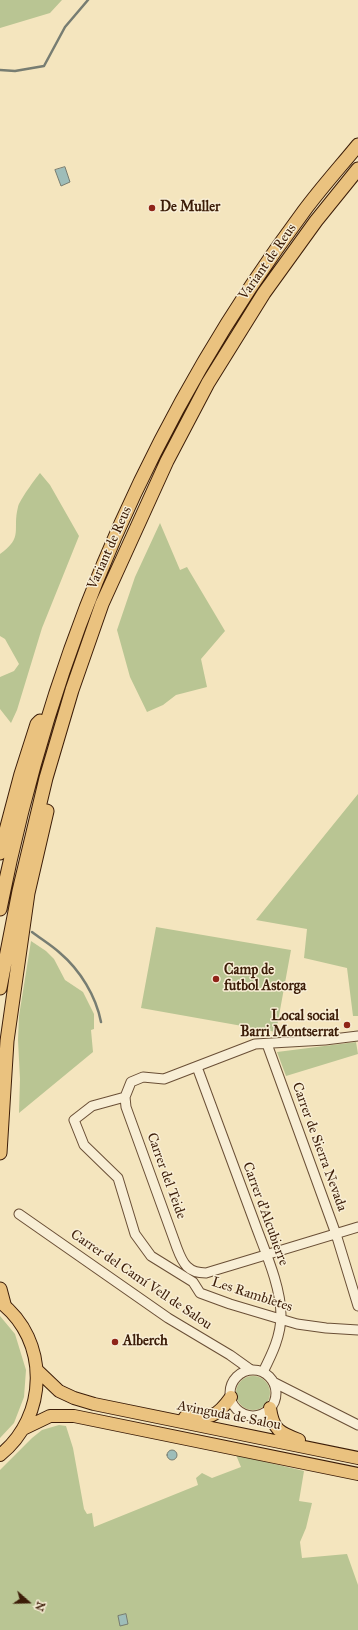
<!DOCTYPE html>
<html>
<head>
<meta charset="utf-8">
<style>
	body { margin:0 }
	#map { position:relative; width:358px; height:1630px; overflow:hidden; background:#f4e5be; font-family:"IM FELL Great Primer",serif }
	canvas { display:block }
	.north { position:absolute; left:8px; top:1582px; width:40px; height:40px; -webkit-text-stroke:3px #f8eed5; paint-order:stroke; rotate:110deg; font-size:11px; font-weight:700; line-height:16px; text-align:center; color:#3c1d08 }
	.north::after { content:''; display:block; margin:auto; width:14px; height:18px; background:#3c1d08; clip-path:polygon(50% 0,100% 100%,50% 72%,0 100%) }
</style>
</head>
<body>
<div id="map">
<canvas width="358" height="1630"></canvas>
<div class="north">N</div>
</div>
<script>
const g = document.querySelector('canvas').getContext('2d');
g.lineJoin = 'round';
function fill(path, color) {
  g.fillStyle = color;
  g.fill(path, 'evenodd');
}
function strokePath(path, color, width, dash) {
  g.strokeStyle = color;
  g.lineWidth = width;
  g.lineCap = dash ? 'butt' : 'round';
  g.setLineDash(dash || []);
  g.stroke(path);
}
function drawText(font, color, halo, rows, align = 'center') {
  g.font = font + ' "IM FELL Great Primer",serif';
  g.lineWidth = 3;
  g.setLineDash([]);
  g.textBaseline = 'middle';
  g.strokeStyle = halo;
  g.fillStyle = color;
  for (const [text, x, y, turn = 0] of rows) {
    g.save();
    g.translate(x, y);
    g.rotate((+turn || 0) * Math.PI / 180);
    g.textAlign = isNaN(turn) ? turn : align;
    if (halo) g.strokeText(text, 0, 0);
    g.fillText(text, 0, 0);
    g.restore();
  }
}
fill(new Path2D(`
	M0 0H62L50 13 0 28Z
	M40 473 50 485 79 536 42 628 17 710 11 723 0 709V677L14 671 19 664 5 639 0 636V554C24 537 12 530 18 507 19 501 35 479 40 473Z
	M160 523 180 570 187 567 225 631 201 659 207 687 176 695 163 705 147 712 130 677 117 630 135 577Z
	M358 794V1016H353L347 968 304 958 307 929 256 920Z
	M156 927 291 950 276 1032 141 1008Z
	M31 941 46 951 54 959 65 980 83 992 94 1014V1029L91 1030 93 1052 19 1113 20 1079 18 1040 19 1016Z
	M356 1042 358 1054 286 1076 277 1052Z
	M0 1316 15 1334 26 1370 24 1397 14 1423 0 1438Z
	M236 1393a17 17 0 1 1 34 0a17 17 0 1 1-34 0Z
	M59 1425 66 1426 73 1448 84 1509 87 1514 92 1513 94 1527 198 1485 196 1478 202 1473 212 1478 241 1467 236 1455 304 1471 299 1501 312 1503 306 1528 300 1542 302 1558 347 1554 358 1585V1630H0V1470L32 1438 42 1430Z`), '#b9c593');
const water = new Path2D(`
	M65 167 70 182 61 186 55 170Z
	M167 1455a5 5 0 1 1 10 0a5 5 0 1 1-10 0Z
	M126 1614 128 1624 120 1626 118 1616Z`);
fill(water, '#9ebdb9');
strokePath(water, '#777d72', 1);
strokePath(new Path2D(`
	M0 70 15 71 44 66 65 27 88 0
	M32 932C41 939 51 945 60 953 80 970 96 996 101 1022`), '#777d72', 2.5);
const minor = new Path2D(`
	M358 1036 325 1040 255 1044 164 1079 143 1077 131 1082 125 1097 126 1107 177 1248C183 1264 188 1273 206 1273L358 1227
	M267 1044 336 1234 358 1306
	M197 1067C216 1118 235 1170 254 1221 264 1249 281 1286 281 1315 281 1336 272 1354 263 1372
	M125 1097 92 1106 74 1120 84 1145 118 1178 135 1234 151 1256 193 1282 200 1293 230 1304 297 1324 326 1328 358 1330
	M19 1214 168 1318 230 1355 251 1370
	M230 1393a23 23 0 1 1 46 0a23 23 0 1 1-46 0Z
	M273 1382 358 1425`);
const major = new Path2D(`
	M0 1302C50 1340 48 1417 0 1455
	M37 1370 59 1391 74 1398 94 1404 358 1458
	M270 1408C273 1430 280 1433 299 1440
	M185 1417C211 1418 216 1418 231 1397
	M23 1429 50 1416H74L358 1474`);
const highway = new Path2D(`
	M0 853 21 774 37 724 40 721
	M0 909C50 655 149 419 304 211 321 188 340 167 358 145
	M0 988 19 891 46 778 72 690 102 604 167 461 208 383 264 293 316 221 358 169
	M0 1153 7 1041 28 893 47 811
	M0 1289 4 1304`);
strokePath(minor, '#6a4f36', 11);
strokePath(major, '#3c1d08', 14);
strokePath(highway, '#3c1d08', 15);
strokePath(minor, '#f8eed5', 9);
strokePath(major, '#eac27f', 12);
strokePath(highway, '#eac27f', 13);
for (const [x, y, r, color] of [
	[152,208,4,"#8f2418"],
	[216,979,4,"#8f2418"],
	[347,1025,4,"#8f2418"],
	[115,1342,4,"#8f2418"]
]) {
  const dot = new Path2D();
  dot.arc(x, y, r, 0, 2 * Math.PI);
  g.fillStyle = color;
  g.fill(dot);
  strokePath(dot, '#f8eed5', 1.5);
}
drawText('bold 14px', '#3c1d08', '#f8eed5', [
	["De Muller",160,208],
	["Camp de",224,971],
	["futbol Astorga",224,987],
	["Local social",339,1017,"right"],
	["Barri Montserrat",339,1033,"right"],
	["Alberch",123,1342]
], 'left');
drawText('14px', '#3c1d08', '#f8eed5', [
	["Variant de Reus",268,262,-55],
	["Variant de Reus",110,548,-66],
	["Carrer de Sierra Nevada",319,1147,70],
	["Carrer del Teide",166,1176,70],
	["Carrer d'Alcubierre",265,1214,70],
	["Carrer del Camí Vell de Salou",141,1280,34],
	["Les Rambletes",252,1295,18],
	["Avinguda de Salou",229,1416,11]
]);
</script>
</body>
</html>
